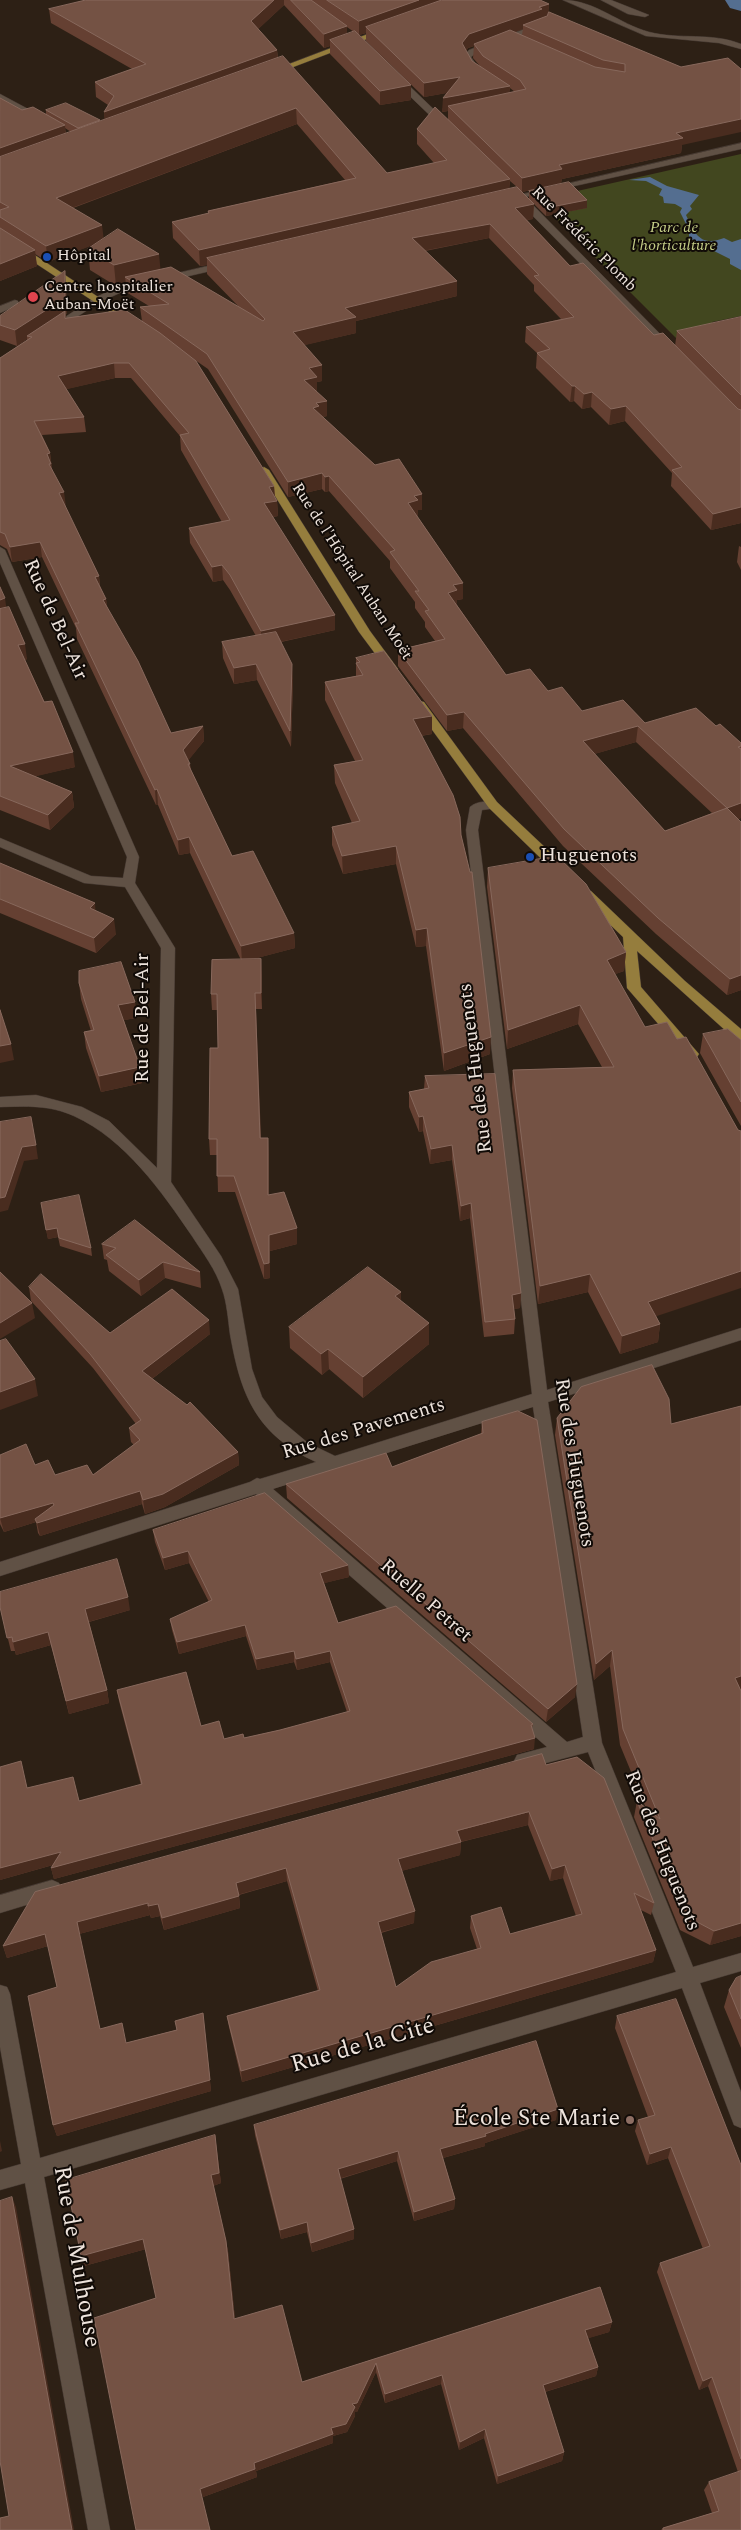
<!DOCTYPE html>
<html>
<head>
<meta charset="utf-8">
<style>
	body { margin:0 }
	canvas { display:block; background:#2d2015 }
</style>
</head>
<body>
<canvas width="741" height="2530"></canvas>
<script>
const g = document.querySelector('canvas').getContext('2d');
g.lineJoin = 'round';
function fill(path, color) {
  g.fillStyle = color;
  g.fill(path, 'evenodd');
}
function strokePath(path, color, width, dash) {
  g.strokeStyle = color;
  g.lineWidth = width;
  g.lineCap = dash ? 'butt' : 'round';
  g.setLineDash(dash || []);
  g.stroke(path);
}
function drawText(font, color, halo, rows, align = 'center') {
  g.font = font + ' Spectral,serif';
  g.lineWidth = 4;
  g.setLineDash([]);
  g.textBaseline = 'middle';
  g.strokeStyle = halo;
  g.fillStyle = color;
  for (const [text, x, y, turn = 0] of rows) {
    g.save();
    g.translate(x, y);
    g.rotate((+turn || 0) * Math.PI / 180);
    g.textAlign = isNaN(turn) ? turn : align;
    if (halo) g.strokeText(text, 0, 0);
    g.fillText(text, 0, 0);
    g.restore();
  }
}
fill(new Path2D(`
	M741 154V316L712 322 713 324 677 339 540 202 542 199Z`), '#42471f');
fill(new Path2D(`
	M650 177 667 186 699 195 690 206 692 209 686 215C695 235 701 247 724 238L732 242 741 239V270L730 264V259L712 250 711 245 694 241 689 237V230L680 212 682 208 675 204 664 203 663 197 659 195 662 189 646 181 629 180Z`), '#546e90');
fill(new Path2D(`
	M725 0H741V11L730 8Z`), '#546e90');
const minor = new Path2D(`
	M563 0C595 0 619 24 649 32 680 40 711 32 741 44V49L719 43 646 36Z
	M601 0H611L649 15 645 17 628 14Z
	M538 24 545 26 475 54 471 57 480 70 479 72H473L463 57 469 50Z
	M393 76H399L448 123V127H442L393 80Z
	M0 94 43 117 44 119 37 121 0 100Z
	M741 143V149L525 197 673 347V351H667L516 199 506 202 502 199Z
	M225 262 228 263V267L124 291 100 302 55 331 47 329 94 298 118 287Z
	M15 300 18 301V305L0 313V306Z
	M0 547 5 550 139 857 135 883 175 948 171 1182 221 1256 238 1289 252 1369 262 1397 277 1417 308 1443 335 1456 532 1394 466 830 470 807C476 801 493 799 499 805L497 808 482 810 478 830 547 1390 741 1328V1340L548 1402 602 1743 693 1967 741 1953V1971L700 1983 741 2092V2128L734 2125 682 1988 44 2177 110 2530H88L25 2183 0 2190V2170L21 2164 0 2047V1985L7 1987 10 1994 40 2158 676 1972 588 1752 523 1769 517 1767 514 1761 517 1755 547 1747 256 1494 0 1576V1562L250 1482 257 1478 260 1479 316 1462C256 1434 241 1396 230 1334 228 1319 227 1303 222 1289 216 1270 203 1253 192 1236 162 1192 125 1139 74 1116 50 1105 26 1106 0 1107V1097L36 1095 82 1107 109 1121 157 1168 161 948 125 887 84 883 0 847V838L91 876 123 878 127 857 0 563ZM533 1407 583 1737 567 1742 273 1489Z
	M52 1880 59 1883 61 1889 59 1895 0 1913V1895Z`);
const major = new Path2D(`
	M381 29 388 31 275 74 268 72Z
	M0 233 3 234 136 322 128 324 0 240Z
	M264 467 269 470 370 631 398 669 396 671H388L359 632 259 470Z
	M420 701 424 702 497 802 567 868 568 871 567 874H557L489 808 414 705Z
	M586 890 591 891 685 981 741 1029V1042L736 1040 637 951 641 987 699 1054 697 1057H687L627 988 623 937 581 897 580 894 581 891Z`);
strokePath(minor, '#453932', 1);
strokePath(major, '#453932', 1);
fill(minor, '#605145');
fill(major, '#957d3d');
fill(new Path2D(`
	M86 0H540L549 4 548 14 681 67 682 145 681 153 562 179 561 183 522 192 529 199V191L587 200V208L546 216 534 204 533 219 527 220 570 266 654 335 675 346 677 331 741 317V523L711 530 671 486 672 473 625 421 609 425 591 407 582 409 574 401 570 402 536 368 537 353 525 342 526 327 561 319 534 291V285L489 238 425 251 457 281V296L356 321V333L304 345 322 381 317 382V392L327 401V416L323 417 375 465 422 494V510H418L417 516 463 583V599L457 600V605L506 675 548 691 582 711 645 723 716 726 741 743V818L738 819 741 822V990L727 995 656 934 563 846 463 728 447 731 398 666V650L435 641 425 627V622L415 608V602L390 568V561L329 491 325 492 322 489 288 497 208 369 195 360 274 486 275 497 277 501 278 516 273 517 335 630 281 642 293 680 291 747 257 680 234 684 223 658 222 642 256 636 230 590 223 580 213 582 190 543 189 528 222 522 181 450 180 436 131 378H115L66 389 84 417 86 432 42 435 50 453 52 469 65 507 99 576 100 586 106 599 107 607 171 733 203 726 204 741 188 760 190 764 191 771 232 856 294 933 295 948 249 960 262 976V1009H256L261 1138H268L269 1195 297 1244 270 1251V1278L264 1279 235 1192H218L217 1155H210L209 1139 218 1048V1010H212L211 994 241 960 190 853 179 855 158 805H156L77 639 76 628 42 557 12 562 7 549 0 545V358L27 340V339L17 346 0 340V316L66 287 67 313 66 314V318L142 321 140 307 149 306 126 292V284L116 286 90 270 88 249 97 243 48 262 35 254 37 266 0 281V98L22 110 46 114V110L100 120V121L105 120 104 112 108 105 96 97 95 82 132 69 51 23 49 9ZM284 5 324 48 330 46V54L380 105 411 100 359 35 366 33V41L424 97 446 93 442 112 448 111V120L417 129V144L434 163 387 173 278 58 277 50 258 29ZM347 27 354 32 347 34ZM523 29 522 35 515 32ZM474 46 473 58 480 66 472 61 466 51 468 48ZM510 88 515 92 509 93ZM297 124 345 180 208 211V214L172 222 173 238 200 266 207 265V274L240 308 160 269 103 239 73 208ZM65 128 71 132 66 134ZM510 181 517 187 509 189ZM636 742 712 813 665 831 594 754Z
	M739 546 741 547V570L737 562Z
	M0 587 6 608 27 659 25 660 75 767 35 776 72 792 74 807 50 830 0 810Z
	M356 658 432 734 421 736 461 835 490 1054 444 1071 426 946 416 947 396 864 343 874 332 845V827L352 823 335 783 334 765 355 761 325 700V682L356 676Z
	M0 863 95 903V910L116 934 96 953 0 913Z
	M488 868 626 952 624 971 615 974 656 1316 660 1324 658 1342 620 1354 588 1292 538 1304 512 1088 513 1070 602 1067 578 1024 507 1049 487 887Z
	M79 983 135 1002 136 1018 124 1020 142 1083 101 1092 86 1048 84 1032 91 1031 81 999Z
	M703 1034 741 1040V1126L700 1053Z
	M425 1076 521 1293 520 1308 514 1309 515 1319 514 1334 484 1337 470 1218 460 1221 452 1160 430 1164 423 1131 419 1132 409 1107V1092L424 1089Z
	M41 1203 91 1248 92 1256 60 1246 58 1237 48 1239Z
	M102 1244 200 1272 201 1288 165 1278 141 1296 109 1271 107 1260 104 1259Z
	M29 1287 110 1333 210 1334 152 1379 238 1452 239 1465 165 1507 145 1514 142 1504 40 1536 38 1533 36 1522 4 1532 0 1524V1455L35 1465 55 1475H93L134 1445 131 1442 129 1428 136 1424 93 1368 31 1301Z
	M401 1301 429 1344 363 1398 329 1369 322 1375 290 1348 289 1327Z
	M741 1406V1936L710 1945 680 1930 634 1817 637 1801 646 1808 620 1745 610 1666 594 1680 555 1435 557 1418 671 1424Z
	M482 1422 575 1697 546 1722 287 1498 286 1484 392 1467 481 1434Z
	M153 1530 348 1565 349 1577 324 1583 338 1623 533 1724 532 1728 534 1749 54 1879 51 1868 53 1865 0 1880V1767L27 1788 79 1801 141 1785 119 1701 117 1690 201 1726 224 1739 244 1738 280 1730 347 1712 330 1662 297 1670 294 1662 257 1670 246 1636 179 1654 172 1630 170 1619 209 1602 189 1563 165 1570 155 1542Z
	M0 1607 130 1610 89 1622 107 1690 109 1703 69 1714 51 1645 16 1655 15 1651H11Z
	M546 1765 654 1903 651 1915 641 1910 656 1950 653 1962 242 2082 229 2027 227 2016 318 1991 287 1881 239 1895 240 1908 164 1930 160 1916 151 1918 150 1915 79 1934 100 2029 126 2043 176 2030 203 2013 211 2091 57 2136 53 2125 57 1987 48 1946 7 1958 3 1946ZM528 1825 550 1881 563 1878 576 1916 510 1934 471 1916 470 1928 477 1949 396 1987 381 1933 414 1923 401 1871 460 1855 461 1842Z
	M741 1976V2048L724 2007 729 1990Z
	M617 2016 741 2165V2530H661L663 2528 712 2513 704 2490 709 2482 738 2472 708 2386 699 2390 657 2272 660 2263 703 2249 668 2158 647 2165 635 2131 638 2120 648 2117 615 2028Z
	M556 2120 485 2143V2146L443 2158 455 2199 454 2209 414 2221 397 2161 340 2179 354 2229V2239L312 2252 307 2232 281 2239 255 2135 254 2125Z
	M215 2135 221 2183 213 2186 228 2251 235 2319 302 2382 600 2287 612 2322 609 2332 588 2338 598 2367 596 2376 545 2392 564 2452 562 2461 497 2484 484 2438 459 2450 441 2384 385 2403 376 2372 357 2412H355V2416L347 2432 333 2436V2443L256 2471 257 2477 203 2497 146 2249 84 2266Z`), '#654032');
fill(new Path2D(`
	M274 0H284V5L252 35 251 21Z
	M419 0H457L366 27V33L359 35V21Z
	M549 4 548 18 523 25V29L475 46 474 44V46L468 48 461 57 462 43 469 34Z
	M347 26V40H330V46L324 48V34Z
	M277 50 278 64 105 126 104 112Z
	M460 77 459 91 424 97V83Z
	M411 85V100L380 105V91Z
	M510 86 509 100 448 106V111L442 112 443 98Z
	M296 108 297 124 58 213 56 198Z
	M741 119V132L682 145 681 153 562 179 561 183 522 192V178L559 165 676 133Z
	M65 125 66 140 0 164V148Z
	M510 179 509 195 207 258V265L200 266 199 250Z
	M587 200V208L546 216V208Z
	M534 204 533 219 515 222V208Z
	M490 224 489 238 412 253V238Z
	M102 225 104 241 48 262 46 246Z
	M35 250 37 266 0 281V264Z
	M159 254 161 275 125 277 126 284 116 286 114 265Z
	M65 271 66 287 67 313 66 314 67 325 27 336V339L17 346 15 330Z
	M457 281V296L356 321V333L293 348V332L345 308Z
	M114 363 115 378 59 391 58 376Z
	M322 365V381L317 382V392L304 380 309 368Z
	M572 386H575L574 401 570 402Z
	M592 392 591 407 582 409 584 394Z
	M327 401V416L319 418 313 408 316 403Z
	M626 406 625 421 609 425 611 409Z
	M50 453 53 479 47 454Z
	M322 473V489L288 497V482Z
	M329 476V491L325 492V477Z
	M274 486 275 501H277L278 516 265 518 264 503 269 487Z
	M64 492 66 507 59 493Z
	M422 494V510H418V516L408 519V503L414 496Z
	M741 507V523L711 530 713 514Z
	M40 542 42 557 12 562 10 547Z
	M222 565 223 580 213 582 212 567Z
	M99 576 100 591 95 577Z
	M463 583V599L457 600V606L448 593 453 585Z
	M5 598 7 613 0 615V600Z
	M106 599 108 614 103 600Z
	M335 615V630L261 646V631Z
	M25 644 27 659 21 661 18 645Z
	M256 664 257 680 234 684V668Z
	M292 664 293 680 291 747 290 731Z
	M464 712 463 728 447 731V715Z
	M432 716V734L412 737 413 719Z
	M203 726 204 741 184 766 183 750Z
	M638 726 636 742 581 758 583 741Z
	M73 752 75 767 12 782 10 766Z
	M157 789 158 805H156L155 790Z
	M72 792 74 807 50 830 48 815Z
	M741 803V818L724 824 727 808Z
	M189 837 190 853 179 855 178 840Z
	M396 846V864L343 874 342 856Z
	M95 903 96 919 90 908Z
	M114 919 116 934 96 953 94 938Z
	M427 928 426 946 416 947V930Z
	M294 933 295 948 242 962 241 946Z
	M626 952 624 971 605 978 607 960Z
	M261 959 262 976V1009L261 993Z
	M741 975V990L727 995 730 979Z
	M135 1002 136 1018 120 1021 118 1005Z
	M580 1005 578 1024 507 1049 508 1030Z
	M491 1037 490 1054 444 1071V1053Z
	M11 1044 14 1060 0 1063V1046Z
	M140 1067 142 1083 101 1092 99 1076Z
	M423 1116V1131L419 1132V1117Z
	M268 1138 269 1154V1211L268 1195Z
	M36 1145 38 1159 24 1161 8 1210 0 1212V1198L22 1147Z
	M452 1145V1160L430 1164 431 1149Z
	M471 1203 470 1218 460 1221 461 1206Z
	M57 1228 58 1237 48 1239 46 1230Z
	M297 1228V1244L270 1251V1278L264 1279V1264L269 1235Z
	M163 1262 165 1278 141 1296 139 1280Z
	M741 1271V1288L645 1320 648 1302Z
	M590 1274 588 1292 538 1304 540 1286Z
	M401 1292V1313L395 1296Z
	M521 1293 520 1308 511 1310 512 1295Z
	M32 1303 35 1318 0 1339V1323Z
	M209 1320 210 1334 144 1385 142 1371Z
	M429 1323V1344L363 1398V1377Z
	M660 1324 658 1342 620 1354 622 1336Z
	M328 1349 329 1369 322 1375 321 1354Z
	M35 1379 38 1396 0 1410V1392Z
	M238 1452 239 1465 165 1507 145 1514 143 1500Z
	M140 1491 142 1504 40 1536 37 1523Z
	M53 1503 55 1516 35 1519 36 1522 4 1532 0 1518Z
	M188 1551 189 1563 165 1570 163 1558Z
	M348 1565 349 1577 321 1584 320 1573Z
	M128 1597 130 1610 88 1622 85 1609Z
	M245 1625 246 1636 179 1654 177 1642Z
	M48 1632 51 1645 16 1655 13 1642Z
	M612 1650 610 1666 594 1680 596 1664Z
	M294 1651V1662L257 1670 256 1659Z
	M330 1651V1662L297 1670 296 1659Z
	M741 1676V1691L735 1678Z
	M577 1684 575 1697 546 1722 548 1709Z
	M107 1690 109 1703 69 1714 66 1701Z
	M535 1738 534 1749 54 1879 51 1868Z
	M529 1812 528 1825 456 1843 457 1831Z
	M461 1842 460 1855 398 1872V1859Z
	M61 1852 63 1862 0 1880V1868Z
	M565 1865 563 1878 550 1881 552 1869Z
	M286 1868 287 1881 237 1895 236 1883Z
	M239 1896 240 1908 164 1930 162 1918Z
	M148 1903 150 1915 79 1934 77 1922Z
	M158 1904 160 1916 151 1918 148 1906Z
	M415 1911 414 1923 378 1933V1922Z
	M741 1923V1936L710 1945 714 1931Z
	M45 1934 48 1946 7 1958 3 1946Z
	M656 1950 653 1962 242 2082 241 2071Z
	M203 2013 211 2091 57 2136 53 2125Z
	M558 2109 556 2120 485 2143V2146L439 2159 440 2149Z
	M215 2135 221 2183 213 2186 211 2175Z
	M0 2141 2 2151 0 2152Z
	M671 2147 668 2158 647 2165 650 2154Z
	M398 2151 397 2161 338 2179V2169Z
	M12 2197 16 2207 74 2530H72Z
	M455 2199 454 2209 414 2221V2212Z
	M307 2222V2232L281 2239 280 2230Z
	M354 2229V2239L312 2252 311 2243Z
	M143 2239 146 2249 84 2266 81 2256Z
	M226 2241 228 2251 236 2329 234 2319Z
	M612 2322 609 2332 583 2340 585 2330Z
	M376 2363V2372L357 2412H355V2416L347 2432 333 2436V2443L256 2471 257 2477 203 2497 200 2489 254 2463 331 2428 352 2404Z
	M598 2367 596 2376 541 2393 543 2385Z
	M442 2375 441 2384 385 2403V2394Z
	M712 2377 708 2386 699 2390 703 2381Z
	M485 2429 484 2438 459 2450 460 2442Z
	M564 2452 562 2461 497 2484 498 2476Z`), '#492c1f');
const building = new Path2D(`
	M86 0H274L251 21 277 50 104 112 114 96 95 82 146 64 49 9Z
	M291 0H311L347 26 324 34Z
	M327 0H419L359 21Z
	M442 0H540L549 4 539 7 542 9 469 34 462 43 472 61 510 86 443 98 460 77 424 83 366 27Z
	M549 12 681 67 728 58 741 69V119L676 133 683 138 559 165 562 169 522 178 448 106 526 89 520 80 483 56 474 44 510 30 595 67 625 72V64L603 60 523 25 547 16Z
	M355 31 411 85 380 91 330 40Z
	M283 56 387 173 447 160 417 129 435 107 510 179 199 250 172 222 209 213 208 211 356 178 296 108 56 198 102 225 46 246 0 217V210L9 207 0 202V157Z
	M0 98 22 110 33 107 65 125 0 148Z
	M66 103 100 120 78 128 46 110Z
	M569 182 587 200 546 208 529 191Z
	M517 187 534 204 515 208 570 266 583 263 654 335 663 333 738 409 741 410V507L713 514 672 470 682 467 626 406 611 409 592 392 584 394 575 386H572L537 353 550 349 526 327 574 317 534 276 539 275 490 224 412 238 457 281 345 308 356 317 293 332 322 365 309 368 317 377 304 380 327 401 316 403 319 406 313 408 375 465 399 459 422 494 414 496 418 500 408 503 463 583 453 585 457 590 448 593 506 675 530 669 548 691 562 687 582 711 623 700 645 723 696 708 716 726 720 724 741 743V746L738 747 741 749V803L727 808 638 726 583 741 665 831 727 808 741 822V975L730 979 658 918 564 829 464 712 447 715 398 650 445 639 425 611 429 610 415 591H419L390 552 395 550 329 476 325 477 322 473 288 482 207 354 140 307 169 304 125 277 171 267 263 321 265 319 207 258Z
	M0 228 35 250 0 264Z
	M118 229 159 254 114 265 88 249Z
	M65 271V298L15 330 0 325V316Z
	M125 310 160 333 196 361 274 486 269 487 277 501 264 503 335 615 261 631 230 575 222 565 212 567 189 528 230 520 180 435 189 433 129 363H114L58 376 84 417 34 421 50 453 47 454 51 464H49L64 492 59 493 99 576 95 577 106 599 103 600 138 661 171 733 203 726 183 750 190 764H188L232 856 253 851 294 933 241 946 189 837 178 840 157 789 155 790 75 623H79L40 542 10 547 5 534 0 532V358L32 337 27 336 65 311V318Z
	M741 317V395L677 331Z
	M0 587 5 598 0 600Z
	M9 607 25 644 18 645 44 702 52 701 73 752 10 766 72 792 48 815 0 796V609Z
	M276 632 292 664 290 731 256 664 234 668 222 642Z
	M384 651 432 716 413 719 453 795 460 817 461 835 470 872H472L491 1037 444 1053 427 928 416 930 396 846 342 856 332 827 360 821 334 765 363 760 325 682 363 675 356 663 360 662 356 658Z
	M557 856 586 884 626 952 607 960 645 1027 667 1022 677 1039 686 1037 738 1130 741 1131V1271L648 1302 660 1324 622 1336 590 1274 540 1286 513 1070 614 1067 580 1005 508 1030 488 868Z
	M0 863 95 903 90 908 114 919 94 938 0 899Z
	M261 959V993H255L260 1138H268V1195L284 1192 297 1228 269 1235V1263L264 1264 234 1176H217V1139H209L210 1048H218L217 994H211L212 960Z
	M121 962 135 1002 118 1005 140 1067 99 1076 84 1032 94 1030 79 983V971Z
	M0 1010 11 1044 0 1046Z
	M728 1029 741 1040V1102L703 1034Z
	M495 1074 521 1293 512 1295 515 1319 485 1322 471 1203 461 1206 452 1145 431 1149 423 1116 419 1117 409 1092 429 1088 425 1076Z
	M31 1117 36 1145 22 1147 5 1197 0 1198V1122Z
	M79 1195 91 1248 59 1238 57 1228 46 1230 41 1203Z
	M135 1220 200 1272 163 1262 139 1280 106 1255 116 1248 102 1244Z
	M368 1267 401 1292 395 1296 429 1323 363 1377 328 1349 321 1354 289 1327Z
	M0 1272 32 1303 0 1323Z
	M41 1274 110 1333 172 1289 209 1320 142 1371 187 1405 190 1402 238 1452 163 1494 143 1500 140 1491 37 1523 35 1519 54 1505 53 1503 0 1518V1455L26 1444 35 1465 48 1460 55 1475 87 1465 93 1475 140 1440 129 1428 141 1420 90 1354 29 1287Z
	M6 1339 35 1379 0 1392V1341Z
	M652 1365 669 1399 671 1424 741 1406V1676L735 1678 741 1691V1923L714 1931 684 1915 637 1801 660 1819 623 1729 612 1650 596 1664 557 1418 581 1387Z
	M518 1411 537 1420 577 1684 548 1709 286 1484 386 1453 392 1467 483 1433 482 1422Z
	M265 1493 348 1565 320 1573 338 1623 396 1606 533 1724 531 1725 535 1738 51 1868 61 1852 0 1868V1767L21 1761 27 1788 73 1777 79 1801 142 1784 117 1690 186 1672 201 1726 219 1721 224 1739 243 1734 244 1738 280 1730 350 1711 330 1651 296 1659 294 1651 256 1659 245 1625 177 1642 170 1619 212 1600 188 1551 163 1558 153 1530Z
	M117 1559 128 1597 85 1609 107 1690 66 1701 48 1632 13 1642 12 1637 7 1638 0 1607V1592Z
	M542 1754 546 1765 577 1757 604 1778 654 1903 634 1893 656 1950 241 2071 227 2016 320 1990 286 1868 236 1883 239 1896 162 1918 158 1904 148 1906V1903L77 1922 100 2029 122 2023 126 2043 177 2030 175 2021 203 2013 210 2080 53 2125 28 1996 57 1987 45 1934 3 1946 35 1892ZM529 1812 552 1869 565 1865 582 1914 510 1934 501 1907 471 1916 481 1948 431 1962 396 1987 378 1922 415 1911 398 1859 461 1842 457 1831Z
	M741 1976V2019L729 1990 736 1978Z
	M676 1999 741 2165V2459L712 2377 703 2381 660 2263 710 2246 671 2147 650 2154 638 2120 655 2115 617 2016Z
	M536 2041 558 2109 485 2134 486 2136 440 2149 455 2199 414 2212 398 2151 338 2169 354 2229 311 2243 307 2222 280 2230 254 2125Z
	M215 2135 219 2173 211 2175 226 2241 234 2319 282 2305 302 2382 600 2287 612 2322 585 2330 598 2367 543 2385 564 2452 498 2476 485 2429 460 2442 442 2375 385 2394 376 2363 357 2403 352 2404 355 2407 346 2424 331 2428 333 2434 254 2463 255 2469 200 2489 210 2530H136L94 2318 156 2298 143 2239 81 2256 66 2180Z
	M12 2197 72 2530H0V2518L9 2516 0 2461V2201Z
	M741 2471V2530H663V2528L719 2511 709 2482Z`);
fill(building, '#745244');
strokePath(building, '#87685c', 1);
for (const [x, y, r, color] of [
	[47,257,5,"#1a4fb4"],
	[33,297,6,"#e0444e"],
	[530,857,5,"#1a4fb4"],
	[630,2120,5,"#8d6e63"]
]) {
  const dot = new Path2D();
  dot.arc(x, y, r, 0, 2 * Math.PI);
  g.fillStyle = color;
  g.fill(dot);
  strokePath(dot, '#110b07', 2);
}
drawText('italic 16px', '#c3cc86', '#110b07', [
	["Parc de",674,229],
	["l'horticulture",674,247]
]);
drawText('16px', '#ede3dc', '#110b07', [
	["Rue Frédéric Plomb",583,240,45],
	["Rue de l'Hôpital Auban Moët",351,572,57]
]);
drawText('16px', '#ede3dc', '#110b07', [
	["Hôpital",57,257],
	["Centre hospitalier",44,288],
	["Auban-Moët",44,306]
], 'left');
drawText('20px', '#ede3dc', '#110b07', [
	["Rue de Bel-Air",54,620,66],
	["Rue de Bel-Air",144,1018,-90],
	["Rue des Huguenots",477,1068,-97],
	["Rue des Pavements",364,1430,-17],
	["Rue des Huguenots",573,1463,81],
	["Ruelle Petret",425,1602,41],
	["Rue des Huguenots",661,1851,68]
]);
drawText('20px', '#ede3dc', '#110b07', [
	["Huguenots",540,857]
], 'left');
drawText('24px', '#ede3dc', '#110b07', [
	["Rue de la Cité",363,2047,-16],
	["Rue de Mulhouse",75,2257,80]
]);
drawText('24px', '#ede3dc', '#110b07', [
	["École Ste Marie",620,2120]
], 'right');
</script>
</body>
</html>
